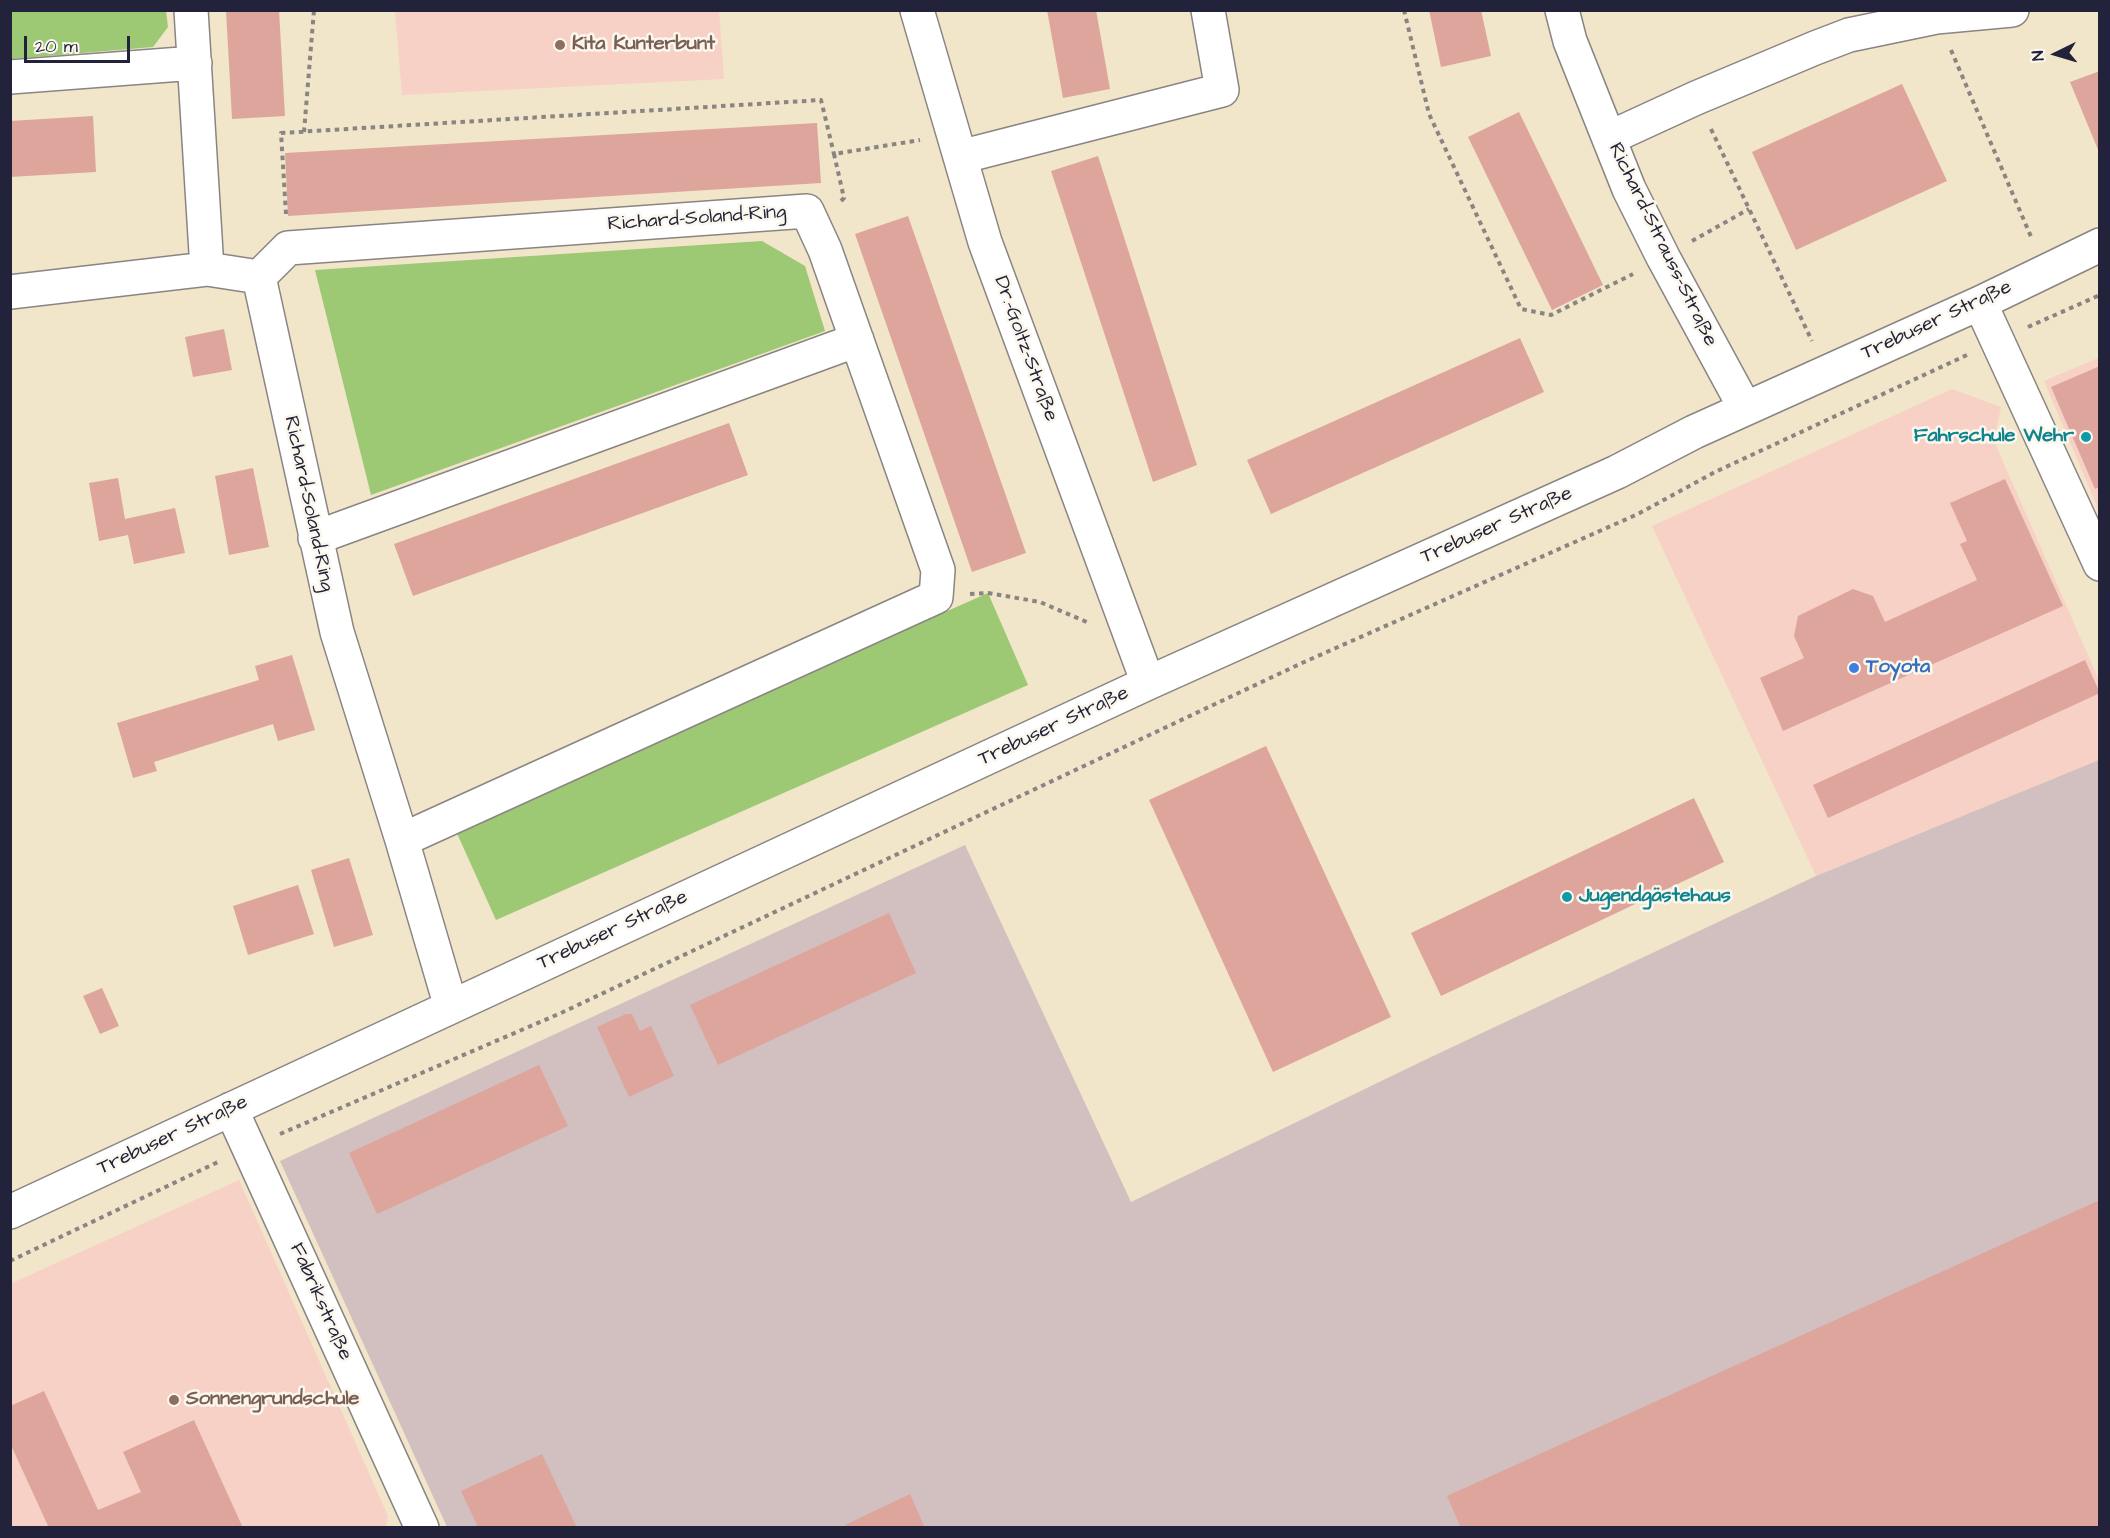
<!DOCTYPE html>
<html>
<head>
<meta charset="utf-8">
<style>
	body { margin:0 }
	#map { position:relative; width:2110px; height:1538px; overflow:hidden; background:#f1e6ca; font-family:"Architects Daughter",sans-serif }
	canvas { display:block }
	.frame { position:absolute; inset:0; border:12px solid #22223b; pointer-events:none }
	.north { position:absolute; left:2026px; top:24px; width:60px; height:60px; -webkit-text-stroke:4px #fbf7ec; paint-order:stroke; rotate:265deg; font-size:16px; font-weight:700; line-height:24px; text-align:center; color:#22223b }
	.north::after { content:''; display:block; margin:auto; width:21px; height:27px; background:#22223b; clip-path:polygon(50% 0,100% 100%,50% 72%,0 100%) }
	.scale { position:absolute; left:24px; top:36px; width:106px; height:27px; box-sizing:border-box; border:3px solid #22223b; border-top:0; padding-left:8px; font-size:18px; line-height:21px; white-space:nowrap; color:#22223b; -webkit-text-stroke:4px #fbf7ec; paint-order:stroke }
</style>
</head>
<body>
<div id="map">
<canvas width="2110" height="1538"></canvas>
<div class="frame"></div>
<div class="north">N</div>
<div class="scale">20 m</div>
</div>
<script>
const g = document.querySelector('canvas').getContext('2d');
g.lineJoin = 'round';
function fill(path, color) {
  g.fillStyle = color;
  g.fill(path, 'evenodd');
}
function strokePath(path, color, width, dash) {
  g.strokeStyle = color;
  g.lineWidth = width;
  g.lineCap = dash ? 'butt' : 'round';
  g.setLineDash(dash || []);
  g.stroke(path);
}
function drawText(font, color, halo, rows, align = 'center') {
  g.font = font + ' "Architects Daughter",sans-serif';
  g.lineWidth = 5;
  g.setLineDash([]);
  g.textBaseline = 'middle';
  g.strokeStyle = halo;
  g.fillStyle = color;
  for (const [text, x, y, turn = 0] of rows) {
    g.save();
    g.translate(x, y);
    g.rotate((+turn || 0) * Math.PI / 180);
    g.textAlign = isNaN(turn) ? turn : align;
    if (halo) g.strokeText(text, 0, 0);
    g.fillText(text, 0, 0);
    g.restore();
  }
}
fill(new Path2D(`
	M395 11H719L724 79 402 95Z
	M2099 323V511L2044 381 2098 358Z
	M1952 389 2001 407 1994 441 2099 680V760L1816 876 1652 526Z
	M239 1180 388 1516 386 1527H11L10 1284Z`), '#f7d1c6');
fill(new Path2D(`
	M2099 760V1527H447L280 1161 965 845 1131 1202 1431 1057 1816 876Z`), '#d2bfbf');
fill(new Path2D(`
	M11 10 166 11 168 27 153 47 11 59Z
	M762 241 805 266 825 331 371 495 315 270Z
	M988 593 1028 685 496 920 455 829Z`), '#9dc874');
fill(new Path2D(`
	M226 10H279L285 116 232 119Z
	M1047 10H1096L1110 89 1063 98Z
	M1429 10H1481L1491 56 1441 67Z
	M2100 71V152H2099L2070 82Z
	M1902 84 1947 181 1796 250 1752 152Z
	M1519 112 1603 285 1552 310 1468 137Z
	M93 116 96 172 10 177V121Z
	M817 123 821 183 288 216 285 153Z
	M1098 156 1197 465 1153 482 1051 171Z
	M908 216 1026 553 972 572 855 234Z
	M224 329 232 370 193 377 185 337Z
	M1520 338 1544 392 1271 514 1247 460Z
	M2100 366V487L2095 489 2051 387Z
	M729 423 748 475 413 596 394 544Z
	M253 468 269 547 229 555 215 476Z
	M118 478 125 519 175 508 185 553 134 564 128 535 99 541 89 483Z
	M2005 479 2063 606 1783 731 1760 678 1804 658 1794 636 1798 616 1853 589 1873 596 1885 622 1977 580 1960 544 1967 541 1950 503Z
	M292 655 315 730 278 741 273 724 154 762 157 771 133 778 117 723 259 680 255 666Z
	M2085 660 2100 693 1828 818 1813 785Z
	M1266 746 1391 1017 1273 1072 1149 800Z
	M1694 798 1724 862 1441 996 1411 933Z
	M349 858 373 935 334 947 311 870Z
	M298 885 314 934 248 955 233 906Z
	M889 913 916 973 718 1065 690 1005Z
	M102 988 119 1026 100 1034 83 996Z
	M626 1014H632L640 1031 651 1026 674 1076 629 1097 597 1027Z
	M539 1065 568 1126 377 1214 349 1153Z
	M2100 1200V1528H1461L1447 1496Z
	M44 1391 98 1510 141 1492 123 1452 194 1420 243 1528H49L10 1443V1406Z
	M542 1454 577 1528H472L477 1525 461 1491Z
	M910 1494 925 1528H846L845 1525Z`), '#dea59d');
const minor = new Path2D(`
	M191 10 207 269
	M917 10 985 242 1148 683
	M1562 10 1570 41 1629 189 1663 257 1745 408
	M10 77 195 63
	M1609 138 1696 98 1815 48 1849 35 1936 17 2012 10
	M960 157 1222 90 1208 10
	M259 277 288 248 807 211 825 250 938 570 936 597 402 840
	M259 277 337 632 402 840 451 1007
	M10 292 207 269 259 277
	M1980 303 2100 564
	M315 538 857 340
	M231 1109 422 1528
	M10 1212 1148 683 1617 472 1694 432 1980 303 2100 245`);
strokePath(minor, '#8a8482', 36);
strokePath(new Path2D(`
	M1404 10 1429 114 1521 309 1551 315 1633 274
	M1951 50 2032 239
	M1711 129 1812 341
	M304 132 314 10
	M841 201 844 198 834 154 920 140
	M286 214 281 133 821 100 834 154
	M1692 241 1749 209
	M2028 327 2100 295
	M970 594 988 593 1040 602 1089 623
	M280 1134 561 1013 1302 663 1638 514 1715 472 1967 355
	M10 1261 218 1162`), '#8a8482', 4, [4.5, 4.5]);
strokePath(minor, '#fff', 33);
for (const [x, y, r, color] of [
	[560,45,6,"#8d6e63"],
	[2086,437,6,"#0f9aa8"],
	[1854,668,6,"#3f7fe0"],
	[1567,897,6,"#0f9aa8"],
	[174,1400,6,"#8d6e63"]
]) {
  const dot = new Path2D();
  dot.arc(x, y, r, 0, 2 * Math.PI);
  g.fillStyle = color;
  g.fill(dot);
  strokePath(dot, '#fbf7ec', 2);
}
drawText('bold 20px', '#785e54', '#fbf7ec', [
	["Kita Kunterbunt",572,45],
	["Sonnengrundschule",186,1400]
], 'left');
drawText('20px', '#22223b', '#fbf7ec', [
	["Richard-Soland-Ring",697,219,-4],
	["Richard-Strauss-Straße",1662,245,64],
	["Trebuser Straße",1937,321,-25],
	["Dr.-Goltz-Straße",1025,349,70],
	["Richard-Soland-Ring",308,504,78],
	["Trebuser Straße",1497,526,-24],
	["Trebuser Straße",1054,727,-25],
	["Trebuser Straße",613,931,-25],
	["Trebuser Straße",173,1136,-25],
	["Fabrikstraße",320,1302,66]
]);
drawText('bold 20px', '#0d838f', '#fbf7ec', [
	["Fahrschule Wehr",2074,437],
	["Jugendgästehaus",1579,897,"left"]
], 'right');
drawText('bold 20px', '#366cbe', '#fbf7ec', [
	["Toyota",1866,668]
], 'left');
</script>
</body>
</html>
